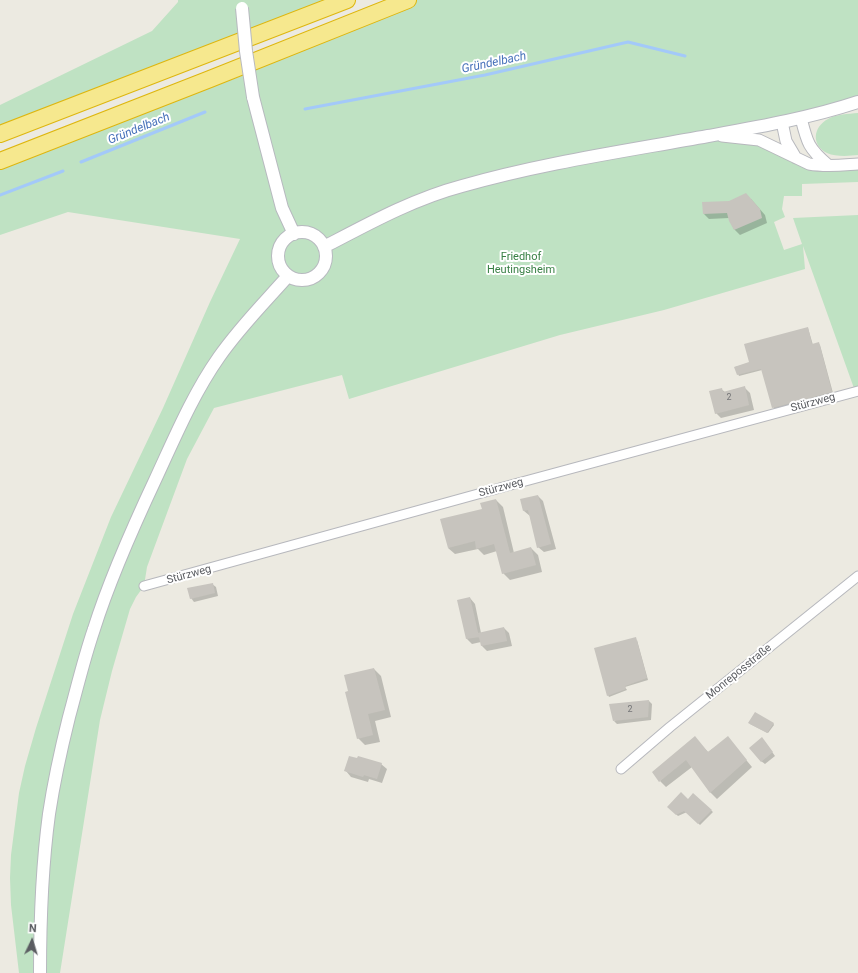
<!DOCTYPE html>
<html>
<head>
<meta charset="utf-8">
<style>
	body { margin:0 }
	#map { position:relative; width:858px; height:973px; overflow:hidden; background:#eceae1; font-family:Roboto,sans-serif }
	canvas { display:block }
	.north { position:absolute; left:12px; top:921px; width:40px; height:40px; -webkit-text-stroke:3px #fff; paint-order:stroke; rotate:4deg; font-size:11px; font-weight:700; line-height:16px; text-align:center; color:#5a5c61 }
	.north::after { content:''; display:block; margin:auto; width:14px; height:18px; background:#5a5c61; clip-path:polygon(50% 0,100% 100%,50% 72%,0 100%) }
</style>
</head>
<body>
<div id="map">
<canvas width="858" height="973"></canvas>
<div class="north">N</div>
</div>
<script>
const g = document.querySelector('canvas').getContext('2d');
g.lineJoin = 'round';
function fill(path, color) {
  g.fillStyle = color;
  g.fill(path, 'evenodd');
}
function strokePath(path, color, width, dash) {
  g.strokeStyle = color;
  g.lineWidth = width;
  g.lineCap = dash ? 'butt' : 'round';
  g.setLineDash(dash || []);
  g.stroke(path);
}
function drawText(font, color, halo, rows, align = 'center') {
  g.font = font + ' Roboto,sans-serif';
  g.lineWidth = 4;
  g.setLineDash([]);
  g.textBaseline = 'middle';
  g.strokeStyle = halo;
  g.fillStyle = color;
  for (const [text, x, y, turn = 0] of rows) {
    g.save();
    g.translate(x, y);
    g.rotate((+turn || 0) * Math.PI / 180);
    g.textAlign = isNaN(turn) ? turn : align;
    if (halo) g.strokeText(text, 0, 0);
    g.fillText(text, 0, 0);
    g.restore();
  }
}
fill(new Path2D(`
	M178 0H347L0 134V105L152 31 178 2Z
	M408 0H858V100L741 137 800 160 858 164V182L802 184V196H784L782 209 785 217 774 222 784 250 802 244 793 218 858 215V391H855L803 246 805 269 664 310 560 335 349 399 342 375 214 408 187 459 147 567 144 586 136 597 130 609 112 671 100 720 60 973H19L11 905 10 878 11 855 19 793 25 766 36 728 73 614 111 517 163 408 210 302 240 239 68 212 0 235V161Z
	M858 113V155C849 156 836 157 827 153 811 145 813 127 828 119 837 114 848 114 858 113Z`), '#bfe2c3');
fill(new Path2D(`
	M751 199 765 215 767 223 740 235 734 229 729 218 709 219 704 214 703 203 730 202Z
	M808 328 813 345 818 343 820 345 833 393 774 409 762 370 739 376 735 367 751 363Z
	M744 387 750 393 754 410 721 418 716 413 721 389 725 392Z
	M538 496 543 501 556 549 544 552 538 547 530 516 524 511 521 500Z
	M496 500 503 507 514 553 531 548 538 555 542 572 510 580 503 573 497 551 484 555 478 549 455 554 448 548 483 509Z
	M212 584 216 587 218 596 194 602 191 598Z
	M470 598 475 604 481 633 504 628 509 633 512 646 487 651 482 646 481 642 472 644 467 639 458 601Z
	M637 640 648 680 625 687 627 690 609 697 608 695Z
	M374 669 381 676 391 717 375 721 380 742 365 745 358 738Z
	M649 701 652 704 651 720 617 724 614 721Z
	M773 723 774 725 768 733 750 724Z
	M695 738 708 752 728 738 752 767 717 799 710 792 692 767 666 787 660 781Z
	M765 742 775 756 765 764 761 761Z
	M381 764 387 769 382 783 369 779 368 782 351 777 346 771Z
	M693 795 713 812 700 825 687 812 678 816 669 807 689 800Z`), '#0003');
strokePath(new Path2D(`
	M305 109 485 75 628 42 685 56
	M81 162 205 112
	M0 195 63 171`), '#a3c9f9', 3);
fill(new Path2D(`
	M746 193 760 209 762 218 734 230 729 221 727 213 703 214 702 202 729 201Z
	M808 327 812 344 819 342 832 392 772 408 761 369 737 375 734 367 749 362 744 344Z
	M745 386 749 405 715 414 709 391 722 388 723 392Z
	M538 495 551 544 537 548 528 510 523 511 520 499Z
	M496 499 510 553 531 547 536 565 502 574 494 544 476 549 475 541 448 548 440 519 482 509 480 503Z
	M213 583 215 593 190 599 187 588Z
	M470 597 479 637 466 639 457 600Z
	M504 627 507 641 481 646 478 633Z
	M636 637 647 678 625 686 626 689 607 696 594 648Z
	M374 668 385 710 368 714 373 735 357 739 345 692 348 691 344 675Z
	M649 700 648 717 613 721 609 704Z
	M755 712 774 723 767 733 748 723Z
	M695 736 708 752 728 736 747 760 710 793 686 760 659 782 652 772Z
	M762 737 773 752 761 762 749 748Z
	M349 756 357 758 358 756 382 763 377 779 364 775 363 777 344 771Z
	M681 792 688 799 693 793 712 810 698 824 684 811 676 815 667 807Z`), '#c7c4be');
const minor = new Path2D(`
	M144 586 507 486 858 391
	M621 769 670 727 858 576`);
const tertiary = new Path2D(`
	M801 118C807 142 808 148 828 165
	M782 122 786 141 796 158
	M722 136 759 140 809 164C826 167 842 165 858 164`);
const secondary = new Path2D(`
	M253 97 282 208 294 234
	M278 256a24 24 0 1 1 48 0a24 24 0 1 1-48 0Z
	M324 247C368 224 413 199 462 186 542 163 626 151 708 136 758 127 810 118 858 102
	M40 973C40 920 42 866 49 814 54 781 61 749 69 717 77 688 84 658 94 629 110 578 133 527 156 478 175 437 193 394 219 357 239 328 264 303 288 276`);
const motorway = new Path2D(`
	M0 134 347 0
	M0 161 210 79 408 0`);
strokePath(minor, '#b7b8bd', 11);
strokePath(tertiary, '#b7b8bd', 13);
strokePath(secondary, '#b7b9bf', 14);
strokePath(motorway, '#deb60e', 18);
strokePath(minor, '#fff', 9);
strokePath(tertiary, '#fff', 11);
strokePath(secondary, '#fff', 12);
strokePath(motorway, '#f6e88e', 16);
const secondaryBridge = new Path2D(`
	M242 8 246 51 253 97`);
strokePath(secondaryBridge, '#b7b9bf', 14, []);
strokePath(secondaryBridge, '#fff', 12);
drawText('9px', '#757678', null, [
	["2",729,398],
	["2",630,710]
]);
drawText('11px', '#398045', '#fff', [
	["Friedhof",521,257],
	["Heutingsheim",521,270]
]);
drawText('11px', '#5a5c61', '#fff', [
	["Stürzweg",813,403,-15],
	["Stürzweg",501,488,-15],
	["Stürzweg",189,575,-15],
	["Monreposstraße",739,672,-39]
]);
drawText('italic 12px', '#4872ba', '#fff', [
	["Gründelbach",494,63,-12],
	["Gründelbach",139,129,-22]
]);
</script>
</body>
</html>
